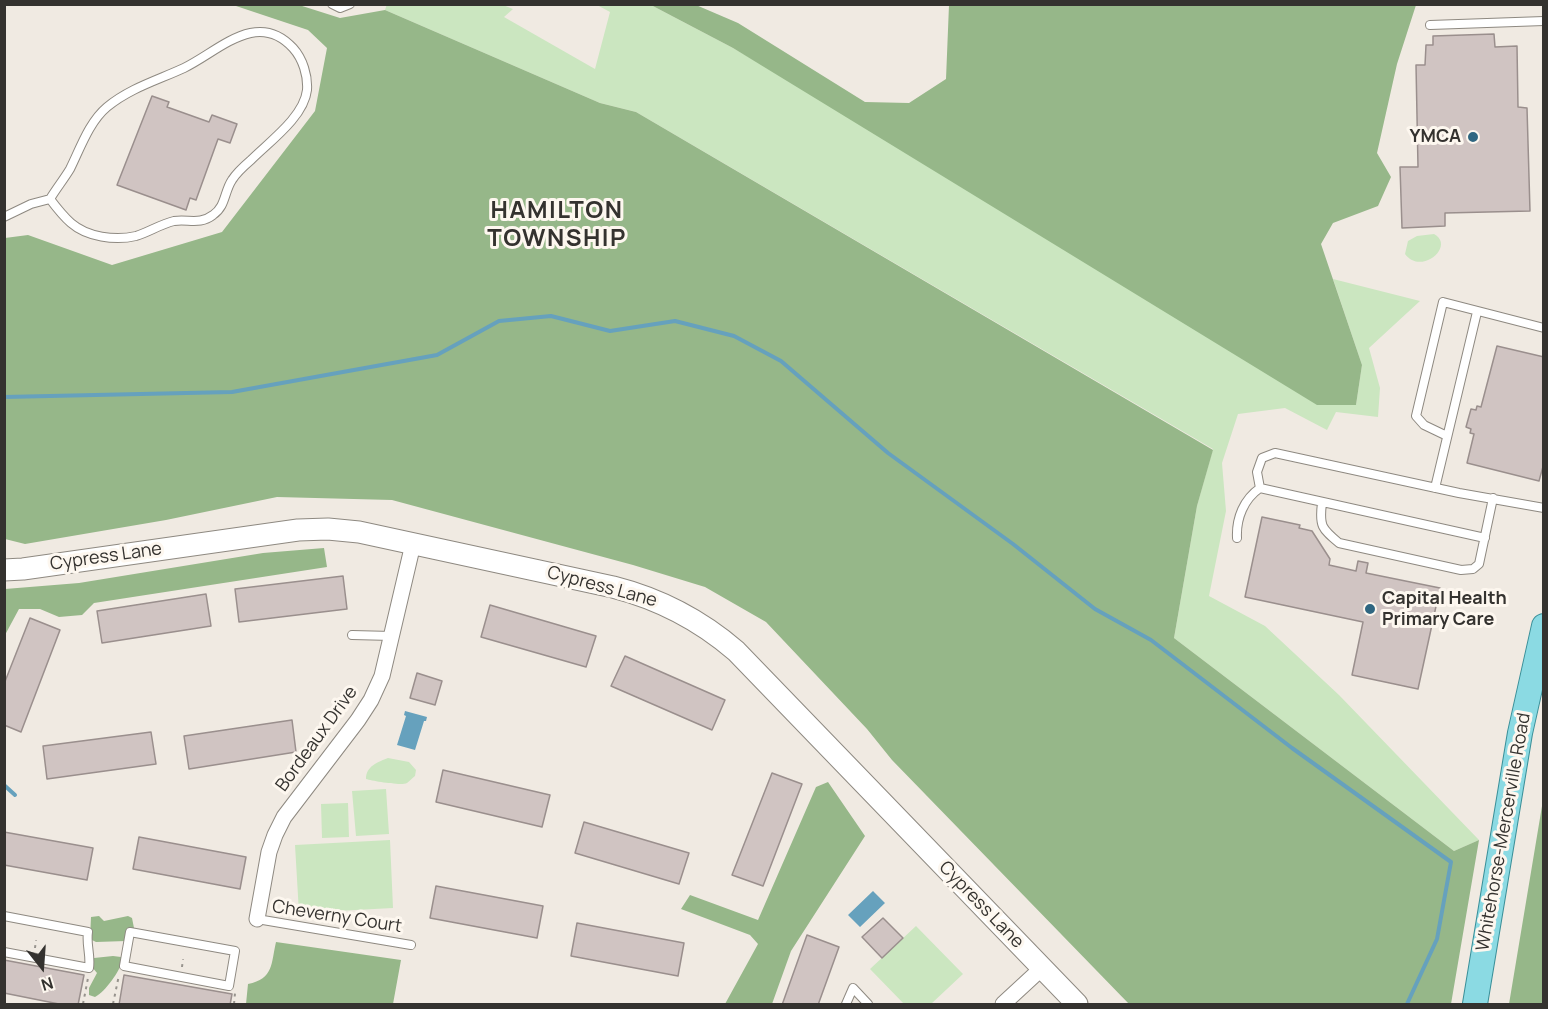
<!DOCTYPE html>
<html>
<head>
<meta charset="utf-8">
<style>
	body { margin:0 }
	#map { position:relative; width:1548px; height:1009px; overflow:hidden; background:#f0eae2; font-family:Manrope,sans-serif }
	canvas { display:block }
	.frame { position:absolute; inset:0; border:6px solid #34322f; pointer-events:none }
	.north { position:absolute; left:12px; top:937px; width:60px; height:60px; -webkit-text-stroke:4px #fdf7ef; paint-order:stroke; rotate:163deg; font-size:16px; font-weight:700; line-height:24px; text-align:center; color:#34322f }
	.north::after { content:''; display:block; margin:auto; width:21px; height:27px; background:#34322f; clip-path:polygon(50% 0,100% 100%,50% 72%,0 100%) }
</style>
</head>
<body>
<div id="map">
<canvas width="1548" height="1009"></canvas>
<div class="frame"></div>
<div class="north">N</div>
</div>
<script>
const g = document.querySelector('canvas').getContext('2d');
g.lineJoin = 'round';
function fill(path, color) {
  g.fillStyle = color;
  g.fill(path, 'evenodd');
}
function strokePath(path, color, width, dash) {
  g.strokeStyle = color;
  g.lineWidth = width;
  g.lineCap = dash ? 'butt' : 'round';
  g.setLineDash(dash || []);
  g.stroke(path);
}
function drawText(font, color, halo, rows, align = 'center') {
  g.font = font + ' Manrope,sans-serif';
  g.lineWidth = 6;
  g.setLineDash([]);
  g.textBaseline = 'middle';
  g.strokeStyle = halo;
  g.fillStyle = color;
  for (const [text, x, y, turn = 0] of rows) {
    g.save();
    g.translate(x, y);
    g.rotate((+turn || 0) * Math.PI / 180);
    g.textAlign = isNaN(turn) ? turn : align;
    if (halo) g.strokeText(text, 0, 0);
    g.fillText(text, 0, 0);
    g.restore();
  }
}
fill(new Path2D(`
	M387 4 503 5 513 9 504 17 595 69 610 12 597 5H651L733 48 1356 405 1362 365 1333 279 1420 301 1369 348 1380 388 1378 417 1336 412 1327 430 1285 408 1238 414 1222 463 1226 511 1209 596 1265 626 1339 695 1479 840 1454 851 1174 638 1197 506 1213 449 636 112 600 103 385 10Z
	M1434 234C1456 246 1421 276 1405 254L1408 241 1417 236Z
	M388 758 409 762 416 770 415 776C412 778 410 781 407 783 401 786 373 781 366 779 366 766 378 762 388 758Z
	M386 789 389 834 356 836 352 791Z
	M348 803 349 837 322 838 321 804Z
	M390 840 393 908 299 913 295 845Z
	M916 926 963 974 931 1004H904L870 969Z`), '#cbe6c0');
fill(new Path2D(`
	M233 5H299L340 18 385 10 600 103 636 112 1213 450 1197 506 1174 638 1454 851 1479 840 1451 1004H1129L892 760 867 729 766 622 705 587 633 565 392 500 277 497 166 520 25 544 5 539V238L28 235 112 265 222 232 315 111 327 48 308 30Z
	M651 5H696L738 23 865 102 909 103 946 79 949 5H1416L1397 64 1377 153 1391 177 1378 206 1333 223 1321 244 1362 365 1356 405H1317L733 48Z
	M324 548 327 567 94 603 82 615 59 617 40 609H19L5 635V589L79 583 263 553Z
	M828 782 865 836 791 951 772 1004H725L758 944 750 935 681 909 690 895 758 920 816 787Z
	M1543 800V1004H1509Z
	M99 916 104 921 128 916 132 918 134 928 128 931 126 941 96 942 90 939 91 917Z
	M276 942 401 960 393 1004H246L248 984C274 979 271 963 276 942Z
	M113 956 121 957 123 960C119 972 106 991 95 997L89 995V988L97 973 92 967 94 958Z`), '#96b789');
fill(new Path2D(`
	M405 711 427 717 426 721H424L415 750 397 745 406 716 404 715Z
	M873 891 885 903 860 927 848 915Z`), '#66a1bd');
strokePath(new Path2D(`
	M4 397 232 392 437 355 499 321 551 316 610 331 675 321 734 336 781 361 888 453 1013 544 1095 609 1151 640 1292 748 1451 862 1437 939 1407 1004
	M4 785 15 795`), '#66a1bd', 4);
const building = new Path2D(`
	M1494 34 1495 47 1517 46 1518 107 1527 108 1530 211 1445 213V226L1402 228 1400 167H1418L1416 65H1425L1426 45H1433V36Z
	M152 96 169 102 167 107 209 122 212 115 237 124 230 143 218 139 196 200 190 198 186 210 117 185Z
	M1497 346 1544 357V463L1539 481 1467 463 1474 434 1470 433 1471 429 1466 427 1471 409 1476 410 1477 406 1481 407Z
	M1262 517 1300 525 1299 528 1312 531 1330 559 1329 565 1356 571 1358 561 1368 563 1366 573 1440 588 1418 689 1352 675 1363 622 1245 597Z
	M343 576 347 609 239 622 235 589Z
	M206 594 211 626 102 643 97 611Z
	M490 605 596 636 586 667 481 637Z
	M30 618 60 630 21 732 4 725V684Z
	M625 656 725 700 712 730 611 686Z
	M417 673 442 681 435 705 410 698Z
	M292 720 296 752 189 769 184 736Z
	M151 732 156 764 47 779 43 746Z
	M443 770 550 795 542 827 436 802Z
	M772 773 802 784 763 886 732 875Z
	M584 822 689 853 679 884 575 853Z
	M4 832 93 848 87 880 4 865Z
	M139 837 246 857 240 889 133 869Z
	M436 886 543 906 537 938 430 918Z
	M883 918 903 938 882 958 862 937Z
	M577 923 684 943 678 976 571 956Z
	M807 935 839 947 818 1005H782Z
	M4 960 84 975 78 1005H64L4 993Z
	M124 975 232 994 230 1005H119Z`);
fill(building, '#d0c4c2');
strokePath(building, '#9a8f8d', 1.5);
const lane = new Path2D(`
	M332 4 340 8 350 4
	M1430 25 1544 21
	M4 217 31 204 50 199C56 189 64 179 70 169 80 149 89 122 107 107 130 88 158 80 184 68 219 51 257 9 293 48 303 59 308 76 307 90 304 117 269 142 251 160 244 166 237 172 232 180 224 192 226 206 213 215 200 225 189 219 174 221 161 224 149 232 136 236 115 241 87 237 71 223 63 216 56 207 50 199
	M1447 436 1424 425 1416 416 1443 302 1544 328
	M1260 488 1485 538
	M1435 488 1477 312
	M1322 503C1319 526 1322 529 1339 543L1461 570 1473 569 1479 564 1493 498
	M1237 538C1236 518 1244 499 1260 488L1257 472 1262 458 1275 453 1459 493 1544 508
	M352 635 392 636
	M4 916 88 932C86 945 91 955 89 968L4 952
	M257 919 411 945
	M130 932 235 951 229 986 124 966Z
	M846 1004 853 988 868 1004`);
const street = new Path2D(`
	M257 919 269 852 275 835 284 817 358 720 371 700 382 676 413 544
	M1003 1004 1042 968`);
const secondary = new Path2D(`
	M4 570 23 569 298 530 328 529 359 532 613 587C660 599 699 619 736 651L1077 1004`);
const primary = new Path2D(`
	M1475 1004 1520 733 1544 626`);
strokePath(lane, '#8e8981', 10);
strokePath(street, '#8e8981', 17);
strokePath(secondary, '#8e8981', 23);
strokePath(primary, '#3a8f98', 26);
strokePath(new Path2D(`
	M35 948 36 940
	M182 967 183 959
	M83 1004 88 978
	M113 1004 119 975
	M234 1004 235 993`), '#97938d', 2, [3, 4.5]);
strokePath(lane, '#fff', 8);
strokePath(street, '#fff', 15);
strokePath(secondary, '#fff', 21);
strokePath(primary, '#8bdae3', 24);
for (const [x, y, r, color] of [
	[1473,137,6,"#2f6681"],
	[1370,609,6,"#2f6681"]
]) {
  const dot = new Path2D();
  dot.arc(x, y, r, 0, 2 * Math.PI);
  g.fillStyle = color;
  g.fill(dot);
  strokePath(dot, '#fdf7ef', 2);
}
drawText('bold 18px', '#34322f', '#fdf7ef', [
	["YMCA",1461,137],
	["Capital Health",1382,599,"left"],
	["Primary Care",1382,620,"left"]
], 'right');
drawText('18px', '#34322f', '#fdf7ef', [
	["Cypress Lane",106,557,-8],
	["Cypress Lane",602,587,15],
	["Bordeaux Drive",317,739,-54],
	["Whitehorse-Mercerville Road",1504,832,-80],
	["Cypress Lane",981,905,46],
	["Cheverny Court",337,917,9]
]);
g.letterSpacing = '1.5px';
drawText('bold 24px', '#34322f', '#fdf7ef', [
	["HAMILTON",557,211],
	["TOWNSHIP",557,239]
]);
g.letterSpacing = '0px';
</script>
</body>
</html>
